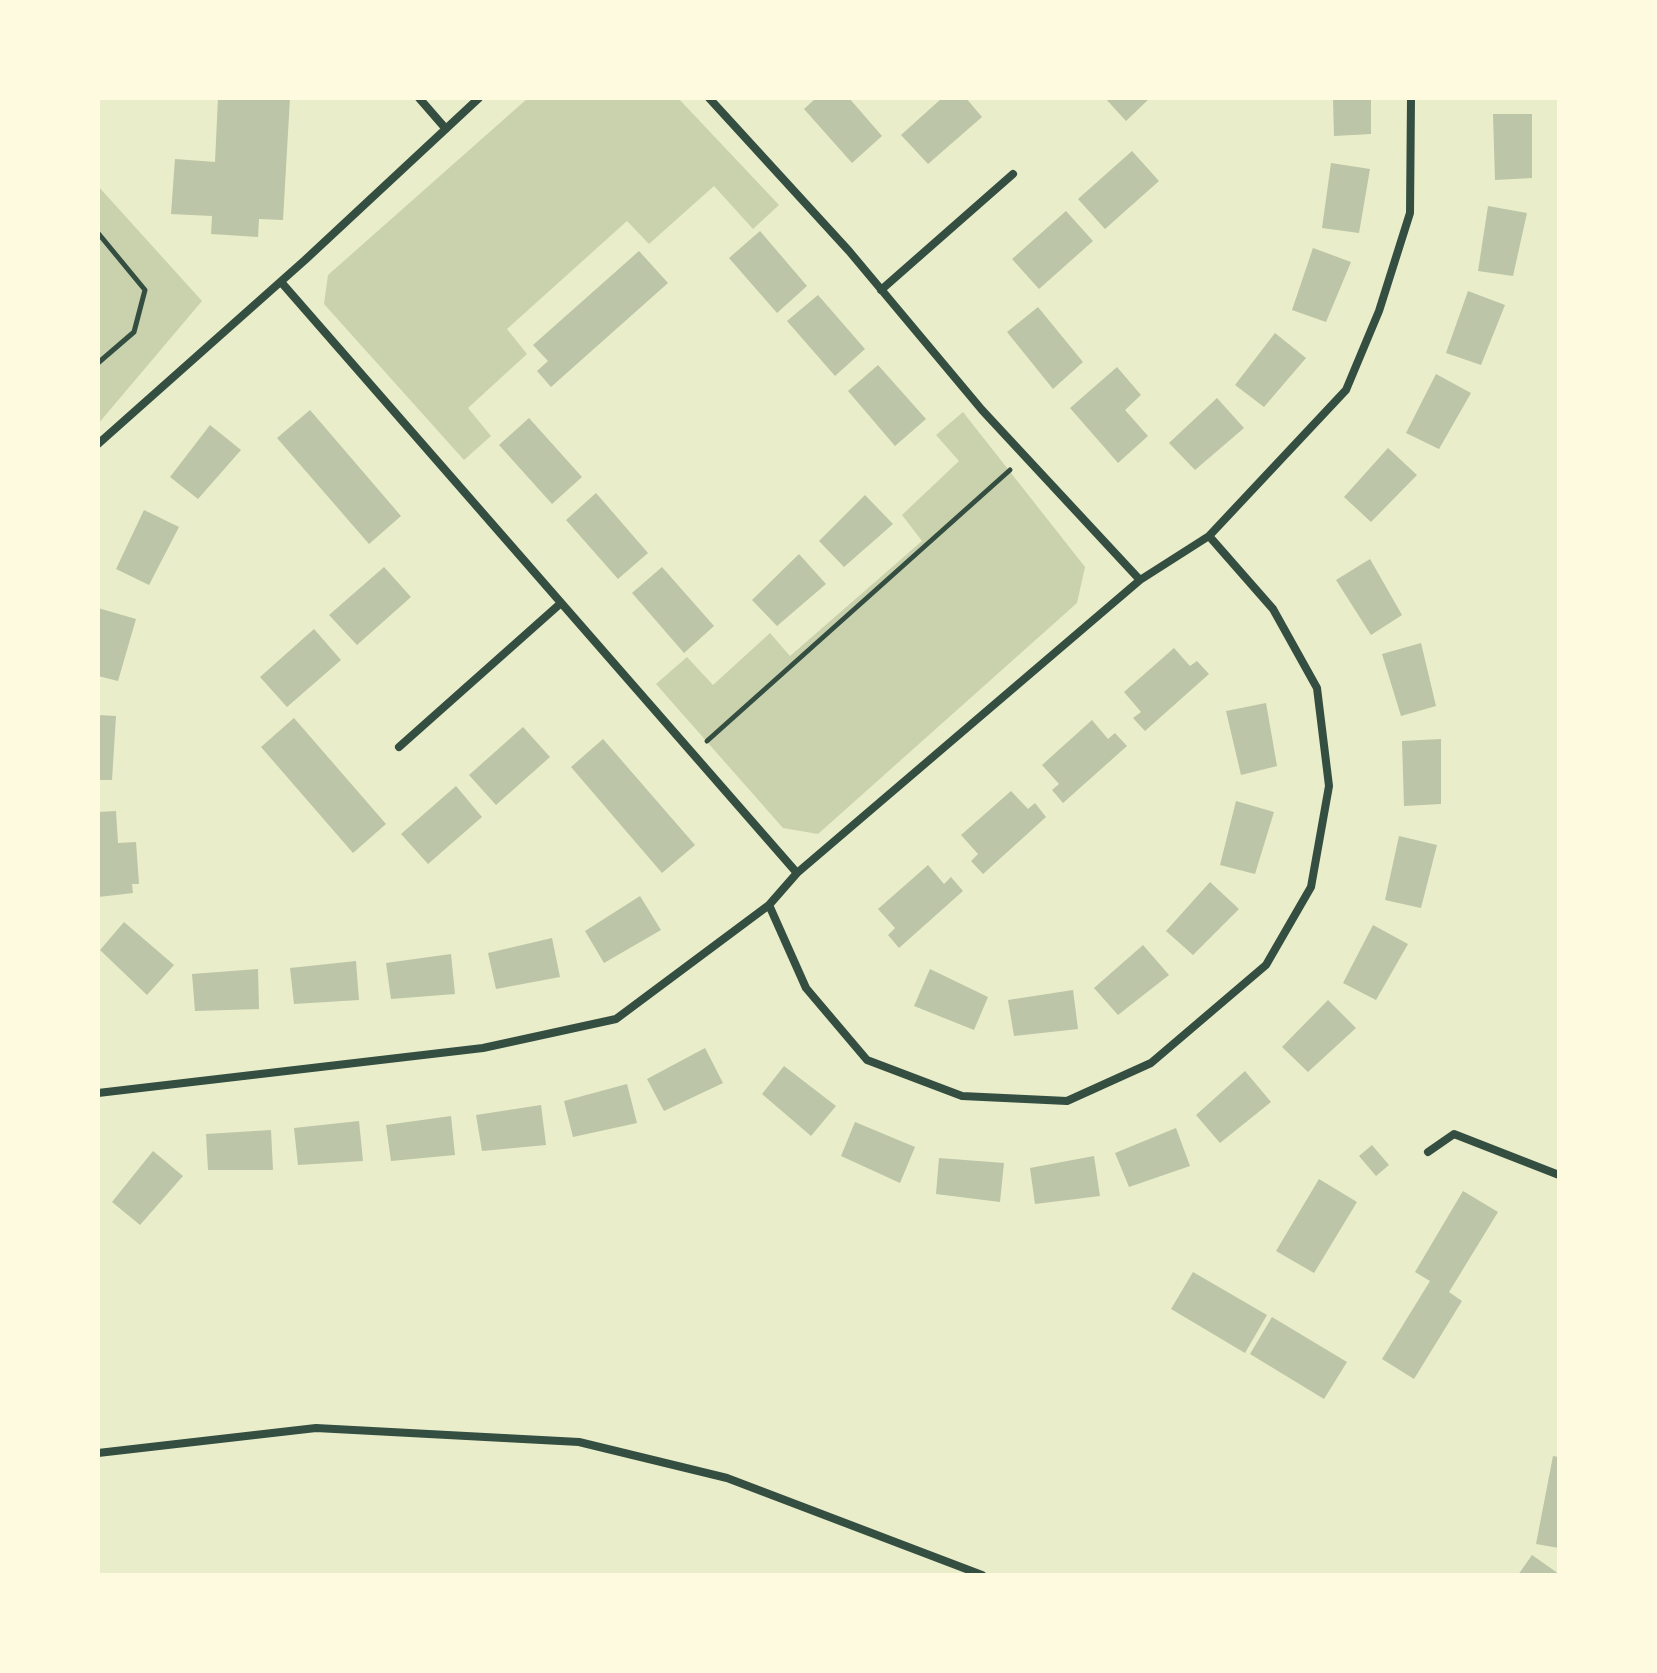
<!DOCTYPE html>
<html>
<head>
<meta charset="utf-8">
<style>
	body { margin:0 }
	#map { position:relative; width:1657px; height:1673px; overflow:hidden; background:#e9edc9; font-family:Barlow,sans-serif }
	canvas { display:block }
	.frame { position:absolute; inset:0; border:100px solid #fefae0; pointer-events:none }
</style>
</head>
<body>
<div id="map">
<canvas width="1657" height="1673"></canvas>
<div class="frame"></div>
</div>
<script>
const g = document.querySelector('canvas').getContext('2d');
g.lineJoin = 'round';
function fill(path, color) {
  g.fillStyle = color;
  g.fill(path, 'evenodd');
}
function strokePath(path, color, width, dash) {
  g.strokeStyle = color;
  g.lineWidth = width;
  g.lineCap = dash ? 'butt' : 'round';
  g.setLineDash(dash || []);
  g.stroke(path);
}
fill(new Path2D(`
	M528 98H678L779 205 753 229 714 186 649 244 627 221 507 329 527 354 468 408 491 436 464 460 324 304 328 275Z
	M98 186 202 301 98 424Z
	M963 412 1085 567 1077 603 818 834 783 828 656 684 687 657 713 685 770 633 790 656 922 541 902 515 959 461 936 435Z`), '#cad2ad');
fill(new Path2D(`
	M218 98H290L283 220 259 219 258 237 211 234 212 216 171 214 175 159 215 162Z
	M816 98H849L882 136 852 163 804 109Z
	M942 98H966L982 117 928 164 901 135Z
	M1105 98H1150L1126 121Z
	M1333 98H1371V134L1334 136Z
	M1493 114H1532V178L1495 180Z
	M1132 151 1159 181 1105 229 1078 199Z
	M1331 163 1370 169 1359 233 1322 228Z
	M1488 206 1527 213 1513 276 1478 271Z
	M1066 211 1093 241 1039 289 1012 259Z
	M760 231 807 286 777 313 729 258Z
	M1313 248 1351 262 1326 322 1292 310Z
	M639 251 668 283 551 387 537 371 548 361 533 345Z
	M1468 291 1505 305 1481 365 1446 353Z
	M818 295 865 349 835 376 787 321Z
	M1038 307 1083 362 1053 389 1007 332Z
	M1275 333 1306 358 1264 407 1235 385Z
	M878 365 926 419 895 446 848 391Z
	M1117 367 1141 395 1125 410 1148 436 1118 463 1070 408Z
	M1436 374 1471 393 1439 449 1406 433Z
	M1217 398 1244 428 1195 470 1169 443Z
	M310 410 401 516 369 544 277 438Z
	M529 418 582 477 552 504 499 445Z
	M210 425 241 450 198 499 170 477Z
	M1388 448 1417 475 1371 522 1344 497Z
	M596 493 648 553 618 579 566 520Z
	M865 495 893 524 844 567 819 541Z
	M144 510 179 527 149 585 116 569Z
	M799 554 826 584 777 626 752 600Z
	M1370 559 1402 615 1371 635 1336 580Z
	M384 567 411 597 357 645 329 615Z
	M662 567 714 626 684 653 632 593Z
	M98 608 136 619 118 681 98 676Z
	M314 629 341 660 287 707 260 677Z
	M1421 643 1436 706 1401 716 1382 654Z
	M1174 648 1190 666 1197 661 1209 674 1145 731 1133 718 1141 712 1124 692Z
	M1266 703 1277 766 1241 775 1226 711Z
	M98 715 116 716 112 780H98Z
	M294 718 386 824 353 853 261 747Z
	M1092 720 1108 739 1115 733 1127 746 1063 803 1052 790 1059 784 1042 765Z
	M523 727 550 757 496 805 469 775Z
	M603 739 695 845 662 873 571 767Z
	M1441 739V804L1404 806 1402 741Z
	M456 786 482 817 428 864 401 834Z
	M1011 791 1028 809 1035 803 1046 817 983 874 971 861 978 854 961 835Z
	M1236 801 1274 812 1255 874 1220 865Z
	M116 811 118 843 136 842 139 884H132L133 893 98 897V812Z
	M1399 836 1437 845 1421 908 1385 900Z
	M928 865 944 884 951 877 963 891 899 948 888 935 895 928 878 909Z
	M1210 882 1239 909 1193 955 1166 931Z
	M640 896 661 930 604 963 585 931Z
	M124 922 174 965 147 995 100 950Z
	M1373 925 1408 944 1376 1000 1343 983Z
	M552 938 560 977 496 989 488 953Z
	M1143 945 1169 975 1118 1015 1094 988Z
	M451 954 455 994 391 999 386 963Z
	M356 961 359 1000 294 1004 290 968Z
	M258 969 259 1009 195 1011 192 974Z
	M930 969 988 997 974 1030 914 1006Z
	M1073 990 1078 1029 1014 1036 1008 1000Z
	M1328 1000 1356 1028 1308 1072 1282 1047Z
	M705 1048 723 1083 664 1111 647 1079Z
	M784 1066 836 1106 811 1136 762 1094Z
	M1245 1071 1271 1102 1220 1143 1196 1115Z
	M627 1084 637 1123 573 1137 564 1101Z
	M541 1105 546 1145 482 1151 476 1115Z
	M451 1116 455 1155 391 1161 386 1125Z
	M359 1121 363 1161 298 1165 294 1128Z
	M855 1122 915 1147 900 1183 841 1156Z
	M1176 1128 1190 1166 1129 1187 1115 1153Z
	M271 1130 273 1170H208L206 1134Z
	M1372 1145 1389 1165 1376 1176 1359 1156Z
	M153 1151 183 1176 140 1225 112 1202Z
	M1094 1156 1100 1196 1035 1204 1030 1168Z
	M939 1158 1004 1163 1000 1202 936 1194Z
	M1319 1179 1357 1202 1314 1273 1276 1251Z
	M1463 1191 1498 1212 1449 1292 1462 1301 1414 1379 1382 1359 1430 1281 1415 1272Z
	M1193 1272 1267 1315 1245 1353 1171 1309Z
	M1272 1317 1347 1362 1324 1399 1250 1354Z
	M1553 1456 1559 1457V1548L1536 1544Z
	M1532 1555 1559 1574V1575H1518Z`), '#bcc5a7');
strokePath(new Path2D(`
	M98 233 145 290 134 332 98 363
	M707 741 1010 470`), '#344e41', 5);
strokePath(new Path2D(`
	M419 98 446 129
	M709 98 849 251 982 410 1140 580
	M281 282 797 873
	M881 290 1013 174
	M98 444 305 260 479 98
	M399 747 561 603
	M769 905 806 988 867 1060 962 1096 1067 1101 1151 1063 1266 965 1311 887 1329 786 1317 688 1273 609 1209 536
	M98 1093 483 1048 616 1019 769 905 797 873 1140 580 1209 536 1346 390 1379 311 1410 213 1411 98
	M1428 1152 1454 1134 1559 1175
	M98 1453 316 1428 579 1442 727 1478 982 1575`), '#344e41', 8);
</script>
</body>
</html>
